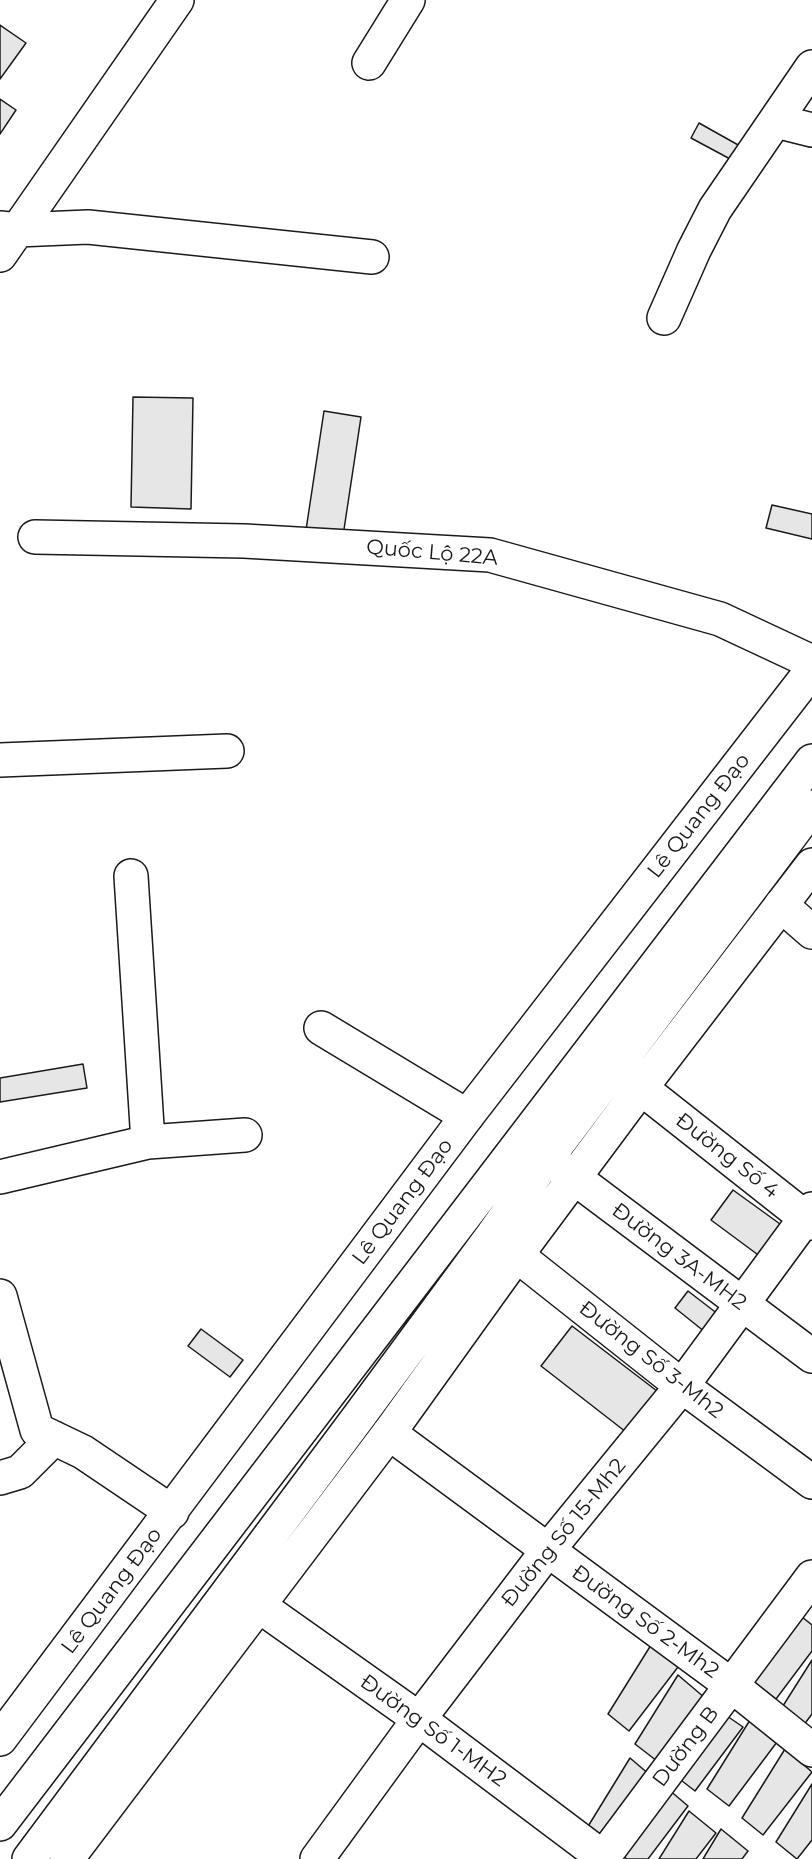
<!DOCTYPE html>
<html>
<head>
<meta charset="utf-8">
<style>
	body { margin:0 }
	canvas { display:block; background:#fff }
</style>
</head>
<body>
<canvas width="812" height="1859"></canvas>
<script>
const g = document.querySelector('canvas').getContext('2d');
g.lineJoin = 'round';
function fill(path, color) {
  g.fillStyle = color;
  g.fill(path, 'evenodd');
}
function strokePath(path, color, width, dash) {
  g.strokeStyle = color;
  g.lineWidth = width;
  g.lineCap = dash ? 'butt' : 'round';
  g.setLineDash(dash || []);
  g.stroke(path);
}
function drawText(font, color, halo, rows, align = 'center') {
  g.font = font + ' Montserrat,sans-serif';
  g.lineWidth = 4.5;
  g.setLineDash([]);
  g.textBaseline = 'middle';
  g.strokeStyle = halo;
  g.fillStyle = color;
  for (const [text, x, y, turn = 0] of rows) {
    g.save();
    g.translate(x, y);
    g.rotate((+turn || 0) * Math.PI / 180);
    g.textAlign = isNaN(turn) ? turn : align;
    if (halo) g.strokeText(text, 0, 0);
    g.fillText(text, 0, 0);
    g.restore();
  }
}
const building = new Path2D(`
	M0 25 26 43 0 79Z
	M0 99 16 110 0 134Z
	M699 123 740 146 732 160 691 138Z
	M133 397 193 398 191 509 131 507Z
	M324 411 361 417 343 536 306 530Z
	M772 505 812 514V539L766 528Z
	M83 1064 87 1088 0 1102V1078Z
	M733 1190 787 1229 765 1260 711 1220Z
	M688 1291 723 1318 710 1336 675 1308Z
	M572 1326 657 1391 626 1432 541 1366Z
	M201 1329 243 1360 230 1377 188 1346Z
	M797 1613 812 1625V1651L776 1699 754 1682Z
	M651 1645 678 1667 629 1731 608 1714Z
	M812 1660V1714L803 1726 781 1709Z
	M678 1675 705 1698 657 1761 635 1744Z
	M727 1716 743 1727 695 1791 673 1774Z
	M750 1720 777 1742 729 1806 707 1789Z
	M785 1749 812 1772 763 1835 742 1818Z
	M630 1758 657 1781 609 1845 587 1828Z
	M661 1783 688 1806 648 1859H627L618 1852Z
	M812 1784V1840L797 1859 776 1842Z
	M689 1811 716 1833 696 1859H659Z
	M721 1829 748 1851 742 1859H703Z`);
fill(building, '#e6e6e6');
strokePath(building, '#1a1a1a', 1.5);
const minor = new Path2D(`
	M369 63 408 0
	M776 121 812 130
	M0 228 17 230 88 227 372 257
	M0 255 177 0
	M664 318 694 250 715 209 812 67
	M35 537 244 541 490 555 720 619 812 662
	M0 760 227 751
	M781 905 812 932
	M321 1028 467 1116
	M641 1088 812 1223
	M148 1142 245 1135
	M552 1161 812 1356
	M0 1177 148 1142 131 876
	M495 1238 682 1386 812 1482
	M0 1296 37 1430 83 1452 172 1512
	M389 1433 731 1685 812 1750
	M0 1478 20 1472 54 1438
	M258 1605 419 1719 605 1859
	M317 1859 419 1719 548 1550 682 1386 812 1209
	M602 1859 812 1577`);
const highway = new Path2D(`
	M0 1739 467 1116 812 670
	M0 1824 812 761
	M29 1859 360 1415 492 1236 547 1158 812 807
	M67 1859 389 1433 516 1256 641 1088 812 865`);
strokePath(minor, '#1a1a1a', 36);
strokePath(highway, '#1a1a1a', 36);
strokePath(minor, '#fff', 33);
strokePath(highway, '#fff', 33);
drawText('21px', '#1a1a1a', '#fff', [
	["Quốc Lộ 22A",432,553,5],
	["Lê Quang Đạo",699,816,-52],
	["Đường Số 4",727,1156,38],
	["Lê Quang Đạo",403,1202,-53],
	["Đường 3A-MH2",679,1257,37],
	["Đường Số 3-Mh2",651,1360,38],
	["Đường Số 15-Mh2",564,1533,-51],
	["Lê Quang Đạo",112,1591,-53],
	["Đường Số 2-Mh2",645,1622,36],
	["Đường Số 1-MH2",433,1731,36],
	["Dường B",686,1747,-53]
]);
</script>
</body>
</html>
